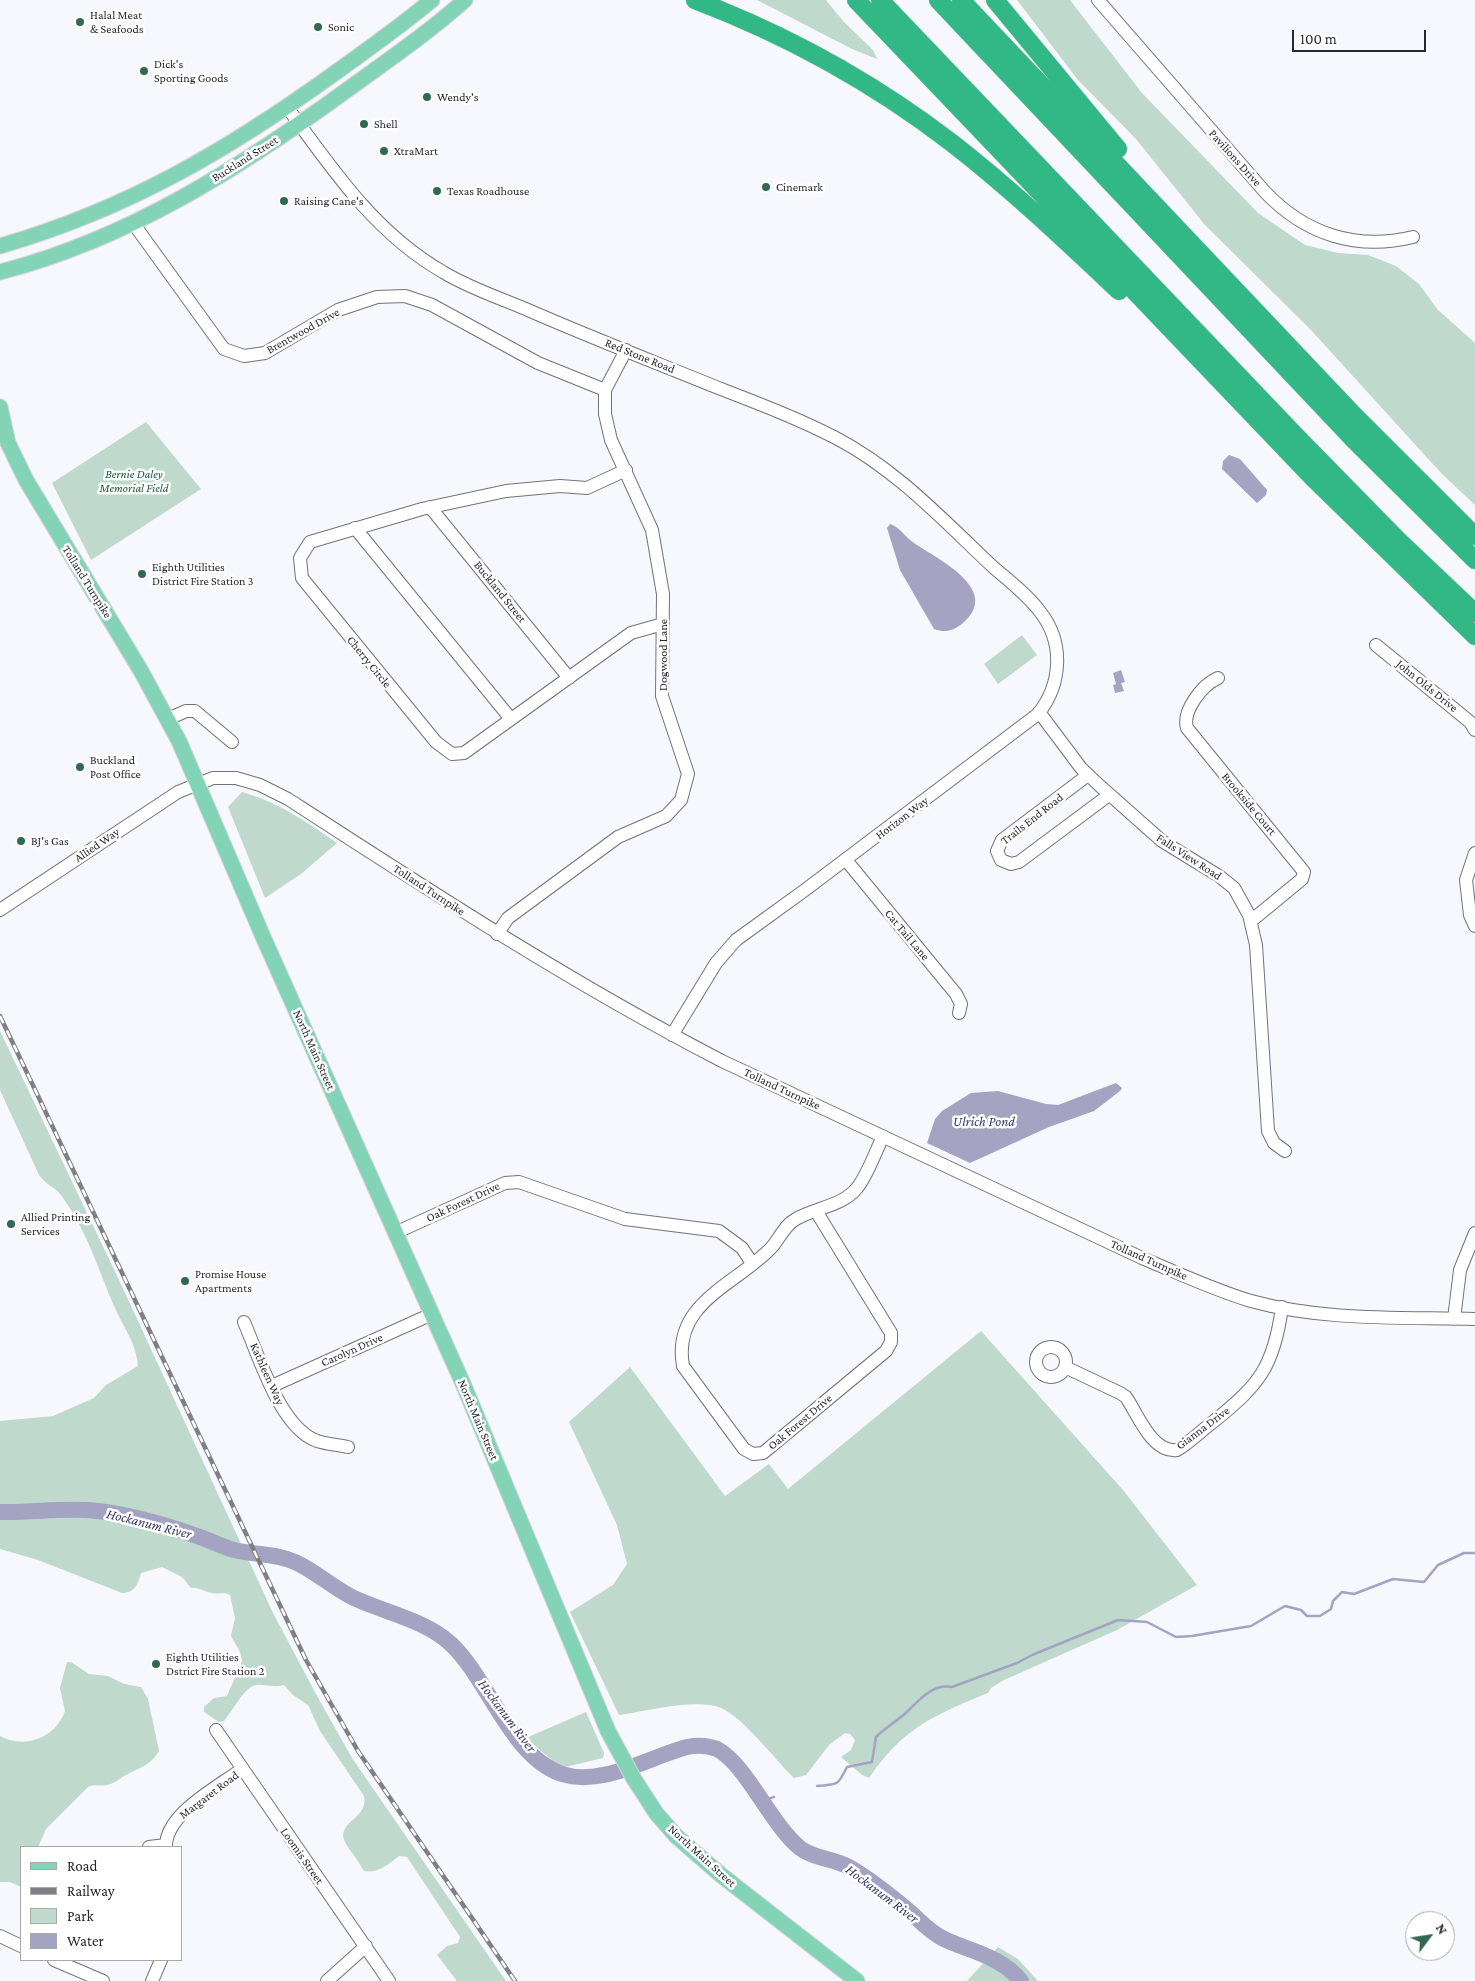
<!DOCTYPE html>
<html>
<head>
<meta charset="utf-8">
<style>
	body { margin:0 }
	#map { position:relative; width:1475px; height:1981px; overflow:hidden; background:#f7f7fe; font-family:"Crimson Pro",serif }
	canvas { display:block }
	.legend { position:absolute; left:20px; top:1846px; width:162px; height:115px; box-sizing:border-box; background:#fff; border:1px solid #a9a9ab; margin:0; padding:6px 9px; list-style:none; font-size:15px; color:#29292c }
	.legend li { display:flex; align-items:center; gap:10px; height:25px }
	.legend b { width:25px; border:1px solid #a9a9ab }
	.north { position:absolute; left:1405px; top:1911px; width:50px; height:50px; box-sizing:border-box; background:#fff; border:1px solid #a9a9ab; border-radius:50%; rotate:59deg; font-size:14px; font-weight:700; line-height:20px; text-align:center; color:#29292c }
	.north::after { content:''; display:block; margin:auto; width:18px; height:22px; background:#306850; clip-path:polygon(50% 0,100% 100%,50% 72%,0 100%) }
	.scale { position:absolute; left:1292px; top:30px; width:134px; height:22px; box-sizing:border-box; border:2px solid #29292c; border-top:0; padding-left:6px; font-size:15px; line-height:18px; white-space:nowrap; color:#29292c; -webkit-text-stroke:4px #fff; paint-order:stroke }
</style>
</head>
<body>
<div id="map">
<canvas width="1475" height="1981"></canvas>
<ul class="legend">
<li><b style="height:6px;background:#83d4b6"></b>Road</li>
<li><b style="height:6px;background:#7f7f84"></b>Railway</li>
<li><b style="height:14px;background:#bfdacc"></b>Park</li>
<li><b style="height:14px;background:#a4a3c2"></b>Water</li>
</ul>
<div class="north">N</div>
<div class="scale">100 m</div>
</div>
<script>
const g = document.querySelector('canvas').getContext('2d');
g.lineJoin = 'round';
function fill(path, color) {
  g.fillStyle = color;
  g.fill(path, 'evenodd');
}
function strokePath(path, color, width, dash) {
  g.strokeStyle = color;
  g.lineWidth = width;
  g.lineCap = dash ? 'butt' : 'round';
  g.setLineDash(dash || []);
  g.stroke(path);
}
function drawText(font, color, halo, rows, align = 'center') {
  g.font = font + ' "Crimson Pro",serif';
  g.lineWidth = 5;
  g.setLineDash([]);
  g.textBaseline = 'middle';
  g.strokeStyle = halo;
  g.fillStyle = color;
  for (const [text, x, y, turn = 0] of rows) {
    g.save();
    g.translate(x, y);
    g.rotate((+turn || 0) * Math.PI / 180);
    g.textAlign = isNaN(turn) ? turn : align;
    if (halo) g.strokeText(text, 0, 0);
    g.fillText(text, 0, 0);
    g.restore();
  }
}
fill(new Path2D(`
	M757 0H826L844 22 873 50 877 59 852 49Z
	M1017 0H1070L1142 93 1258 213 1305 245 1338 253 1368 255 1396 266 1419 284 1438 310 1475 343V505L1441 473 1311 330 1205 225 1136 139 1078 80Z
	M146 422 201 489 91 560 52 483Z
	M1022 635 1037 655 998 684 984 664Z
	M242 792C278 802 307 822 337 843L301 874 265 898 228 807Z
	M0 1031 120 1282 273 1613 316 1694 352 1758 506 1981H457L437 1955 447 1946 458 1943 460 1937 407 1857 399 1856C390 1863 375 1876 363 1870 359 1860 347 1848 344 1840 338 1821 369 1818 364 1796L320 1731 308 1705 293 1695 284 1685C274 1688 265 1684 256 1685 244 1687 232 1712 224 1721L219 1722 204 1712V1707L214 1698 227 1696 242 1661 240 1652 231 1636 235 1618 230 1595C224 1591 219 1595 212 1593 204 1592 200 1587 191 1588L182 1577 162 1567 141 1573C138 1584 135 1593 122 1593L38 1560 0 1549V1421L53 1416 94 1398 106 1385 138 1366C136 1342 123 1327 114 1306 98 1268 86 1229 61 1195 55 1187 45 1184 39 1175L0 1090Z
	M981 1331 1123 1490 1197 1585 1117 1630 1004 1680 991 1688 988 1693C934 1715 903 1728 869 1778L862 1775 841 1757 851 1750 855 1740 850 1734 845 1733 829 1745 806 1775 794 1778C776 1761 738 1710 715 1706 688 1700 647 1711 619 1715L570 1612 613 1585 627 1564 617 1525 569 1422 630 1367 725 1496 769 1464 788 1489Z
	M67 1662H71L89 1674 108 1676 124 1684 141 1687 148 1699 159 1751C151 1765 141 1767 128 1774 121 1777 115 1784 107 1785 100 1787 95 1783 88 1787L46 1829 38 1847H21V1887L10 1882H0V1736C25 1750 56 1737 65 1711L60 1688Z
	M586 1712 604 1753 603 1758 561 1768 526 1738Z
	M998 1947 1018 1959 1038 1981H967Z`), '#bfdacc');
fill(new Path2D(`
	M1229 455 1240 459 1267 490 1266 495 1257 503 1222 469 1223 461Z
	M890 524C900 527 905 537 914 543 939 560 1003 590 962 624 952 631 946 633 934 629L900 570 887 528Z
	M1121 670 1125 682 1121 683 1124 691 1115 693 1113 685 1116 684 1113 673Z
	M1116 1083 1122 1088 1120 1091 1094 1111 1049 1127 970 1163 927 1143 935 1119 942 1111 971 1093 998 1091 1046 1104 1058 1105Z`), '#a4a3c2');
strokePath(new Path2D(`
	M817 1786C838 1784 837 1787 847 1767L872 1762 876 1737C886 1727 899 1720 909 1710 921 1698 933 1684 952 1687L1017 1663 1032 1655 1118 1620 1147 1622 1176 1637 1192 1636 1251 1626 1285 1606 1301 1610 1307 1616H1320L1331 1609 1333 1601 1342 1592 1354 1594 1393 1579 1424 1582 1438 1565 1464 1553H1475
	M761 1801 774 1797`), '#a4a3c2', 2.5);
strokePath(new Path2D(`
	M0 1512C33 1513 66 1507 98 1511 132 1515 166 1525 197 1536 209 1540 221 1546 234 1550 254 1555 276 1553 295 1562 317 1572 334 1589 356 1599 387 1613 425 1620 451 1644 489 1680 511 1757 562 1774 602 1787 649 1757 687 1747 697 1745 707 1745 717 1749 747 1765 771 1825 800 1848 814 1859 833 1858 849 1867 870 1879 891 1896 910 1912 920 1921 930 1932 942 1938 970 1952 1000 1955 1021 1981`), '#a4a3c2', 16);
const minor = new Path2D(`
	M1098 0 1265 192C1305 234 1356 251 1413 237
	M287 107C332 169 375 233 443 272 469 288 500 298 528 310 592 338 657 363 721 389 760 404 799 419 836 438 897 470 943 520 992 566 1009 581 1028 595 1041 613 1064 643 1062 684 1038 714L805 890 736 940 716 963 672 1035
	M133 223 224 349 244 356 265 353 338 310 377 297 405 296 432 305 538 363 605 390
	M626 470 587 488 560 486 506 491 422 509 310 542 300 558 302 578 436 742 452 754 464 753 631 633 663 624
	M430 507 569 678
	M355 528 511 719
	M1376 645 1470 722 1475 730
	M1218 678C1202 685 1182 711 1187 728L1304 872 1302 879 1251 921
	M1039 712 1081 768 1100 786 1162 841 1219 876 1234 888 1249 915 1256 945 1268 1131 1274 1143 1285 1151
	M168 719 186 711H195L232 742
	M1088 775 1002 840 997 851 1001 860 1011 864 1019 862 1109 795
	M1475 853 1466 880 1470 915 1475 926
	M846 860 956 994 961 1004 959 1013
	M0 910 178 792 213 778H236L260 785 288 799C430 891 571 983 722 1061L1142 1258C1178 1273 1214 1290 1251 1301 1323 1321 1401 1317 1475 1319
	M497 934 508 918 618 837 666 816 681 800 688 774 662 696 663 594 652 530 611 440 605 414V390L626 350
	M816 1211 891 1333V1342L886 1351 763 1453 753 1454 744 1449 683 1366C672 1304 733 1286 769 1250 779 1241 783 1226 796 1219 814 1208 843 1206 857 1188 867 1176 876 1151 883 1136
	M395 1233 505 1183 519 1182 625 1219 719 1231 742 1248 752 1263
	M1454 1319 1460 1270 1475 1233
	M244 1322C259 1356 280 1428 317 1441 327 1444 338 1445 348 1447
	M1036 1362a15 15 0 1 1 30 0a15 15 0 1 1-30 0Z
	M1065 1367 1120 1393 1126 1397C1138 1415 1152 1453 1177 1450 1190 1442 1201 1431 1213 1422 1259 1385 1274 1367 1282 1307
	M272 1386 432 1314
	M216 1730 389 1981
	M149 1847 166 1845
	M166 1847C165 1814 218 1787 242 1769
	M0 1936 21 1946
	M54 1960 103 1981
	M152 1981 161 1960
	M327 1981 366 1946`);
const major = new Path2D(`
	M0 246C128 209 228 150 335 73 368 49 401 26 432 0
	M0 272C129 239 241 167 347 90 387 61 428 33 465 0
	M0 407 8 443 26 480 141 671 179 741 264 939 464 1386 608 1731 634 1779 656 1813 676 1836 721 1875 857 1981`);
const highway = new Path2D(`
	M695 0C787 35 874 83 952 143 1010 188 1065 240 1119 291
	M856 0 1312 477 1475 636
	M880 0 1298 438 1398 540 1475 613
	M938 0 1354 440 1475 560
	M961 0 1351 412 1475 536
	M995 0 1118 149`);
strokePath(minor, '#72727b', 14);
strokePath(major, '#d4d4d5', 17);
strokePath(highway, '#d4d4d5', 19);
strokePath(minor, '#fff', 12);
strokePath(major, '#83d4b6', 15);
strokePath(highway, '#31b886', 18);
const rail = new Path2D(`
	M0 1016 306 1660 358 1751 515 1981`);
strokePath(rail, '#7f7f84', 4.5);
strokePath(rail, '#fff', 2.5, [8]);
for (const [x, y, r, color] of [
	[80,22,5,"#306850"],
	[318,27,5,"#306850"],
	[144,71,5,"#306850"],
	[427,97,5,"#306850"],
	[364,124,5,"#306850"],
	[384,151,5,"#306850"],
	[766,187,5,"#306850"],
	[437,191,5,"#306850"],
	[284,201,5,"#306850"],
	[142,574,5,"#306850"],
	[80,767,5,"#306850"],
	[21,841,5,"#306850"],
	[11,1224,5,"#306850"],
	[185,1281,5,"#306850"],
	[156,1664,5,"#306850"]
]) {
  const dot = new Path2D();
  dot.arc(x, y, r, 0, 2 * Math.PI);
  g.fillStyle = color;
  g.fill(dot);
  strokePath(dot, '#fff', 2);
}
drawText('12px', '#29292c', '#fff', [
	["Halal Meat",90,15],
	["& Seafoods",90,29],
	["Sonic",328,27],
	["Dick's",154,64],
	["Sporting Goods",154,78],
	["Wendy's",437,97],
	["Shell",374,124],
	["XtraMart",394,151],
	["Cinemark",776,187],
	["Texas Roadhouse",447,191],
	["Raising Cane's",294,201],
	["Eighth Utilities",152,567],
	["District Fire Station 3",152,581],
	["Buckland",90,760],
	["Post Office",90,774],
	["BJ's Gas",31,841],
	["Allied Printing",21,1217],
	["Services",21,1231],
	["Promise House",195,1274],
	["Apartments",195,1288],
	["Eighth Utilities",166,1657],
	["Dstrict Fire Station 2",166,1671]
], 'left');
drawText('12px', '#29292c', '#fff', [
	["Pavilions Drive",1235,158,48],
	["Buckland Street",245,159,-32],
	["Brentwood Drive",303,331,-29],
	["Red Stone Road",640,356,22],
	["Tolland Turnpike",87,582,58],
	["Buckland Street",500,592,51],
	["Dogwood Lane",663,655,-90],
	["Cherry Circle",369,662,51],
	["John Olds Drive",1427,686,39],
	["Brookside Court",1249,804,50],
	["Horizon Way",902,818,-37],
	["Trails End Road",1032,819,-38],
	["Allied Way",97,845,-34],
	["Falls View Road",1189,857,33],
	["Tolland Turnpike",429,890,33],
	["Cat Tail Lane",907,935,50],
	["North Main Street",314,1050,66],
	["Tolland Turnpike",782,1089,25],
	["Oak Forest Drive",463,1202,-25],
	["Tolland Turnpike",1149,1260,24],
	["Carolyn Drive",352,1350,-24],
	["Kathleen Way",267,1374,66],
	["North Main Street",478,1420,67],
	["Oak Forest Drive",800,1422,-40],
	["Gianna Drive",1203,1428,-37],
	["Margaret Road",209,1795,-37],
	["Loomis Street",302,1856,55],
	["North Main Street",702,1856,42]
]);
drawText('italic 12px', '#19563e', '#fff', [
	["Bernie Daley",134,474],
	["Memorial Field",134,488]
]);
drawText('italic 14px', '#3d3966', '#fff', [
	["Ulrich Pond",984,1122],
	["Hockanum River",149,1524,14],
	["Hockanum River",507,1716,53],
	["Hockanum River",882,1894,37]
]);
</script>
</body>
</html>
